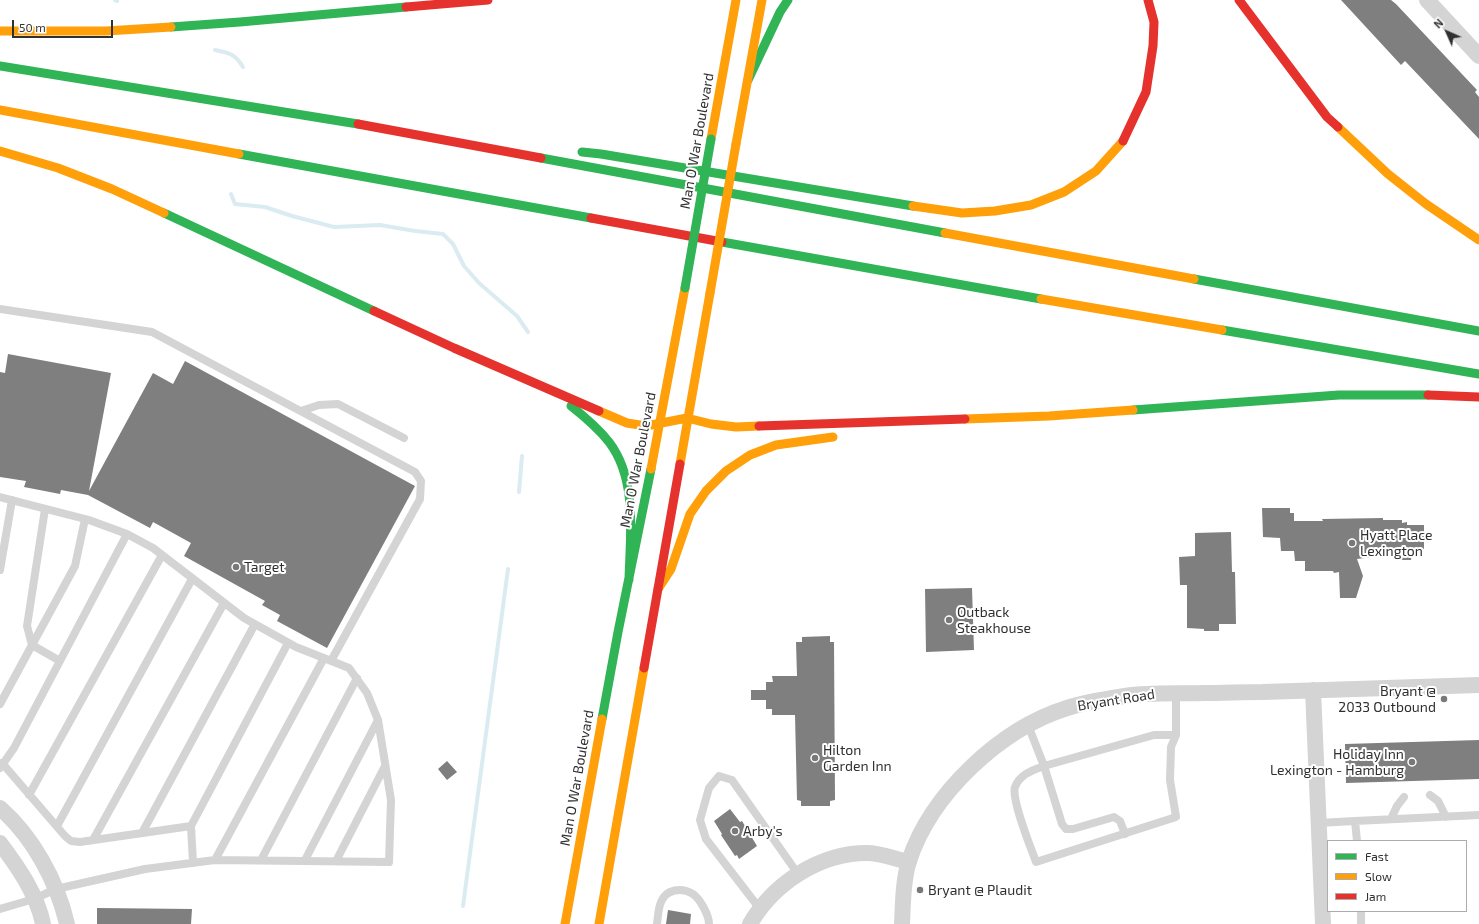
<!DOCTYPE html>
<html>
<head>
<meta charset="utf-8">
<style>
	body { margin:0 }
	#map { position:relative; width:1479px; height:924px; overflow:hidden; background:#fff; font-family:"Exo 2",sans-serif }
	canvas { display:block }
	.legend { position:absolute; left:1327px; top:840px; width:140px; height:72px; box-sizing:border-box; background:#fff; border:1px solid #acacac; margin:0; padding:5px 7px; list-style:none; font-size:12px; color:#303030 }
	.legend li { display:flex; align-items:center; gap:8px; height:20px }
	.legend b { width:20px; border:1px solid #acacac }
	.north { position:absolute; left:1427px; top:12px; width:40px; height:40px; -webkit-text-stroke:3px #fff; paint-order:stroke; rotate:315deg; font-size:11px; font-weight:700; line-height:16px; text-align:center; color:#303030 }
	.north::after { content:''; display:block; margin:auto; width:14px; height:18px; background:#303030; clip-path:polygon(50% 0,100% 100%,50% 72%,0 100%) }
	.scale { position:absolute; left:12px; top:20px; width:101px; height:18px; box-sizing:border-box; border:2px solid #303030; border-top:0; padding-left:5px; font-size:12px; line-height:14px; white-space:nowrap; color:#303030; -webkit-text-stroke:3px #fff; paint-order:stroke }
</style>
</head>
<body>
<div id="map">
<canvas width="1479" height="924"></canvas>
<ul class="legend">
<li><b style="height:5px;background:#30b455"></b>Fast</li>
<li><b style="height:5px;background:#ff9f0a"></b>Slow</li>
<li><b style="height:5px;background:#e5322d"></b>Jam</li>
</ul>
<div class="north">N</div>
<div class="scale">50 m</div>
</div>
<script>
const g = document.querySelector('canvas').getContext('2d');
g.lineJoin = 'round';
function strokePath(path, color, width, dash) {
  g.strokeStyle = color;
  g.lineWidth = width;
  g.lineCap = dash ? 'butt' : 'round';
  g.setLineDash(dash || []);
  g.stroke(path);
}
function fill(path, color) {
  g.fillStyle = color;
  g.fill(path, 'evenodd');
}
function drawText(font, color, halo, rows, align = 'center') {
  g.font = font + ' "Exo 2",sans-serif';
  g.lineWidth = 4;
  g.setLineDash([]);
  g.textBaseline = 'middle';
  g.strokeStyle = halo;
  g.fillStyle = color;
  for (const [text, x, y, turn = 0] of rows) {
    g.save();
    g.translate(x, y);
    g.rotate((+turn || 0) * Math.PI / 180);
    g.textAlign = isNaN(turn) ? turn : align;
    if (halo) g.strokeText(text, 0, 0);
    g.fillText(text, 0, 0);
    g.restore();
  }
}
strokePath(new Path2D(`
	M115 0 117 1
	M215 50C230 53 235 54 243 67
	M231 194 235 204 265 207 292 216 334 227 380 225 415 231 443 234 453 244 464 266 479 283 517 316 528 332
	M519 492 522 456
	M463 906 508 569`), '#dbebf2', 4);
fill(new Path2D(`
	M1341 0H1391L1396 4 1477 90 1475 92 1479 97V139L1405 61 1401 65Z
	M8 354 111 373 89 491 153 373 173 384 185 361 415 486 327 648 277 621 280 615 262 605 265 601 184 556 191 543 153 522 150 528 88 495 61 490 60 494 24 487 26 481 0 477V372L5 373Z
	M1262 508H1290V513H1294V521H1323L1322 519 1383 518V520H1402V523L1407 522V525H1424V549L1412 550 1411 560H1399V554L1373 555 1372 557 1357 559 1363 576 1356 598H1340L1339 572 1334 573 1333 571H1305V561H1295L1294 551H1281L1280 538 1263 537Z
	M1231 532 1232 572H1235L1236 624H1219V631H1204V629L1187 628V585H1180L1179 557 1195 556V533Z
	M972 588 974 650 926 652 925 589Z
	M830 636V642H834L835 800 830 801V806H801V801L797 800 795 715H772V709H766V700H751V690H766V682H773L772 676H797L796 642H802V637Z
	M1479 740V779L1346 783 1345 744Z
	M447 761 457 772 447 780 438 769Z
	M730 809 740 822 742 821 757 846 739 859 737 855 735 856 721 835 722 834 714 821Z
	M97 908 192 909 191 924H97Z
	M668 910 691 914 690 924H666Z`), '#7f7f7f');
strokePath(new Path2D(`
	M0 309 152 332 415 472 421 481 420 499 331 661
	M301 411 319 405 338 404 404 438
	M0 497 89 520 127 534 153 548 244 618 296 647 349 668 367 693 378 720 391 800 389 862 215 860 145 869 56 889 34 899 0 909
	M45 509 27 626 32 645 60 661
	M0 570 12 500
	M0 704 75 566 85 519
	M1028 725 1044 766C1033 770 1020 774 1015 787 1011 799 1031 848 1036 862L1176 817 1170 780 1171 747 1176 735V693
	M0 763 3 764 65 836 71 841 80 842 191 826
	M0 768 14 748 127 534
	M29 795 162 555
	M1430 795 1438 801 1446 817
	M1391 819 1397 806 1404 797
	M1355 821 1479 815
	M1318 823 1355 821 1357 841
	M57 826 192 579
	M142 833 255 624
	M1125 834 1120 821 1114 817 1073 829H1066L1062 824 1044 766 1154 735H1176
	M93 840 224 603
	M215 860 324 658
	M261 860 357 678
	M305 860 378 720
	M336 861 385 766
	M193 863 191 826 288 643
	M760 909 706 839 700 820 709 788 719 776 732 780 798 874
	M657 924C658 917 658 909 661 902 666 889 682 887 693 894 700 899 709 915 709 924
	M1361 924V911`), '#d4d4d4', 8);
strokePath(new Path2D(`
	M1427 0 1479 56
	M1313 690 1323 924
	M0 808C33 837 57 881 67 924
	M0 843C18 867 37 894 43 924
	M750 924C773 884 819 853 867 853 881 853 895 859 909 862
	M902 924C903 903 903 881 909 861 931 794 1000 729 1067 708 1085 702 1106 699 1125 696 1151 692 1177 694 1203 693 1223 693 1243 692 1263 692 1335 690 1407 687 1479 685`), '#d4d4d4', 16);
strokePath(new Path2D(`
	M171 27 240 22 406 7
	M0 66 358 124
	M748 80 780 12 788 0
	M582 152 601 154 913 206
	M239 154 591 218
	M541 158 945 233
	M164 213 374 311
	M722 242 1041 299
	M1194 279 1479 331
	M1222 330 1479 374
	M571 406C585 417 598 428 609 442 638 480 630 535 629 580
	M1133 410 1339 395H1428
	M602 719 618 632 651 469`), '#30b455', 9);
strokePath(new Path2D(`
	M0 31H106L171 27
	M0 110 239 154
	M1338 127 1388 174 1426 204 1479 240
	M711 139 736 0
	M736 144 762 0
	M0 151 58 168 112 189 164 213
	M913 206 962 213 995 211 1031 205 1064 192 1096 171 1123 141
	M945 233 1194 279
	M1041 299 1222 330
	M599 411 627 423 646 426 687 418 711 424 736 427 759 426
	M965 419 1049 416 1133 410
	M680 464 710 293
	M651 469 685 288
	M658 589 671 569 690 514 706 491 726 471 750 455 776 445 833 437
	M565 924 602 719
	M599 924 644 668`), '#ff9f0a', 9);
strokePath(new Path2D(`
	M1239 0 1327 117 1338 127
	M406 7 488 0
	M358 124 541 158
	M1123 141 1146 92 1153 46 1154 22 1148 0
	M591 218 722 242
	M374 311 454 348 599 411
	M1428 395 1479 397
	M759 426 965 419
	M644 668 680 464`), '#e5322d', 9);
strokePath(new Path2D(`
	M685 288 711 139`), '#30b455', 9);
strokePath(new Path2D(`
	M710 293 736 144`), '#ff9f0a', 9);
for (const [x, y, r, color] of [
	[1352,543,4,"#787878"],
	[236,567,4,"#787878"],
	[949,620,4,"#787878"],
	[1444,699,4,"#787878"],
	[815,758,4,"#787878"],
	[1412,762,4,"#787878"],
	[735,831,4,"#787878"],
	[920,890,4,"#787878"]
]) {
  const dot = new Path2D();
  dot.arc(x, y, r, 0, 2 * Math.PI);
  g.fillStyle = color;
  g.fill(dot);
  strokePath(dot, '#fff', 1.5);
}
drawText('14px', '#303030', '#fff', [
	["Man O War Boulevard",697,141,-80],
	["Man O War Boulevard",638,460,-79],
	["Bryant Road",1116,700,-9],
	["Man O War Boulevard",577,778,-80]
]);
drawText('14px', '#303030', '#fff', [
	["Hyatt Place",1360,535],
	["Lexington",1360,551],
	["Target",244,567],
	["Outback",957,612],
	["Steakhouse",957,628],
	["Bryant @",1436,691,"right"],
	["2033 Outbound",1436,707,"right"],
	["Hilton",823,750],
	["Garden Inn",823,766],
	["Holiday Inn",1404,754,"right"],
	["Lexington - Hamburg",1404,770,"right"],
	["Arby's",743,831],
	["Bryant @ Plaudit",928,890]
], 'left');
</script>
</body>
</html>
